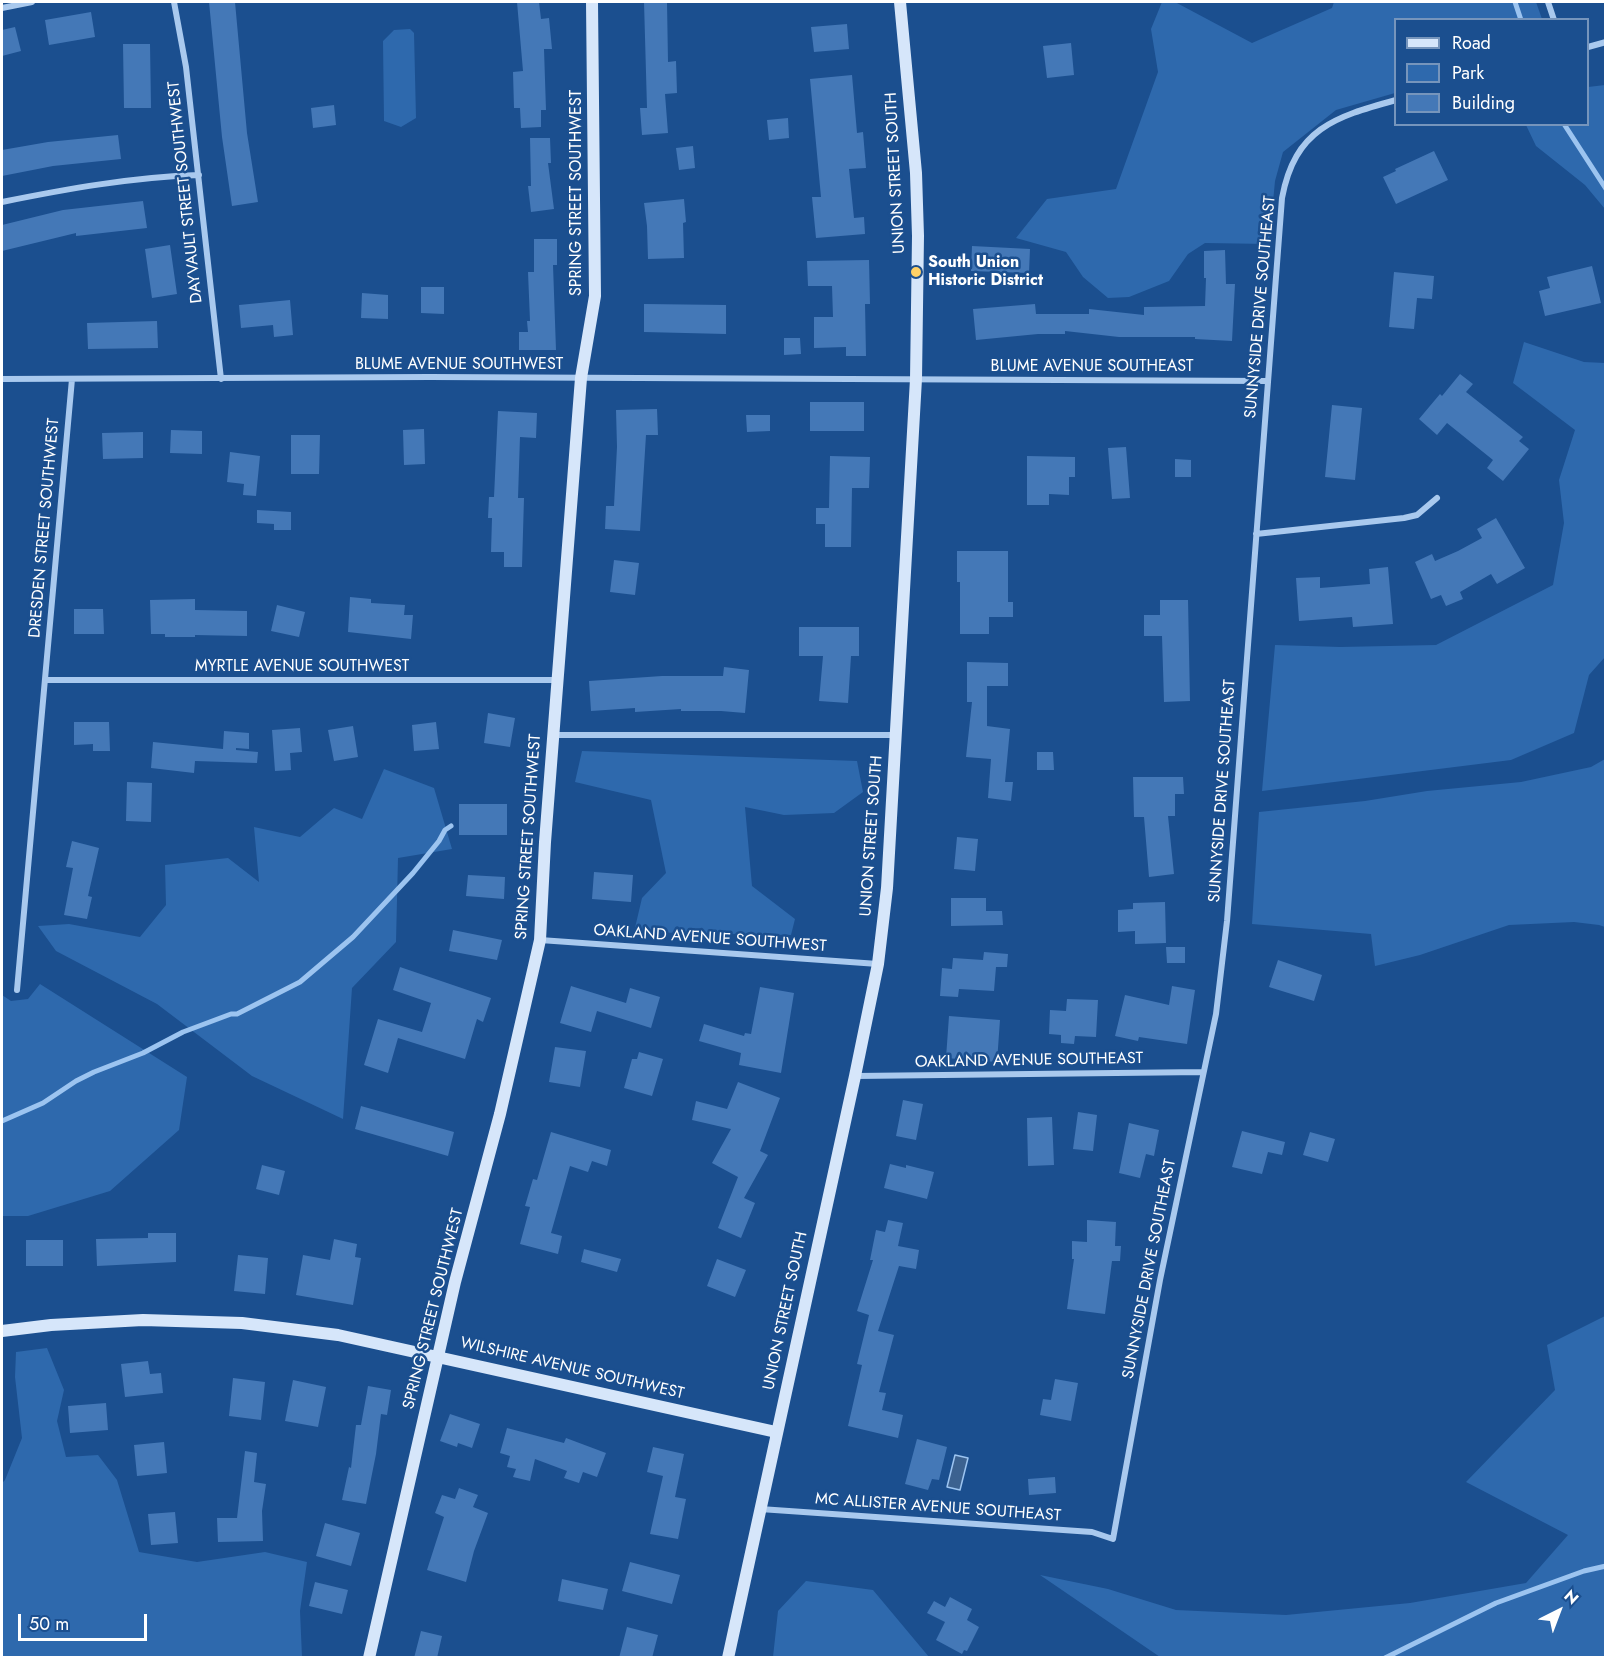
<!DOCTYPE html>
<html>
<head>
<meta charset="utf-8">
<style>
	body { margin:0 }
	#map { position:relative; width:1607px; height:1659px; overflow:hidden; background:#1b4f8f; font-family:Jost,sans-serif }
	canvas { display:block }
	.frame { position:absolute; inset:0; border:3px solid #fff; pointer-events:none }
	.legend { position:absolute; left:1394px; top:18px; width:195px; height:108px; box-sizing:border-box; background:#1b4f8f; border:2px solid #7695bc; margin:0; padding:8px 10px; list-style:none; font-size:18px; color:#fff }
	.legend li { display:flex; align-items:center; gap:12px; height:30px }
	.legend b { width:30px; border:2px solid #7695bc }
	.north { position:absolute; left:1529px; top:1581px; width:60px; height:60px; -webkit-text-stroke:4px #1b4f8f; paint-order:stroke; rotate:42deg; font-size:16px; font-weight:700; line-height:24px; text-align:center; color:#fff }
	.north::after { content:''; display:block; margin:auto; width:21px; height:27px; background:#fff; clip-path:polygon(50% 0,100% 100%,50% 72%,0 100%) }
	.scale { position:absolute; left:18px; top:1614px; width:129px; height:27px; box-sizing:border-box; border:3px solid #fff; border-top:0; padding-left:8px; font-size:18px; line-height:21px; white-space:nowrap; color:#fff; -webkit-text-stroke:4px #1b4f8f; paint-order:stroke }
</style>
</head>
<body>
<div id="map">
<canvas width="1607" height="1659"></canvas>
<div class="frame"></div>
<ul class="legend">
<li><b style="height:8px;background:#d6e6fa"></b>Road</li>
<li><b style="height:16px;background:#2e69ad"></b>Park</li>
<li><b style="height:16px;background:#4478b7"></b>Building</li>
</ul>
<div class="north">N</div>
<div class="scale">50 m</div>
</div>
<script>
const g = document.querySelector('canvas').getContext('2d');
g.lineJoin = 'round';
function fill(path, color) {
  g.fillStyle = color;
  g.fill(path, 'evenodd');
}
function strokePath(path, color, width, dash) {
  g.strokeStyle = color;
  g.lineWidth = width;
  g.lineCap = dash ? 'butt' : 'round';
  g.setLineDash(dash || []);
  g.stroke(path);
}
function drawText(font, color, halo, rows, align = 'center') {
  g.font = font + ' Jost,sans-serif';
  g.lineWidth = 5;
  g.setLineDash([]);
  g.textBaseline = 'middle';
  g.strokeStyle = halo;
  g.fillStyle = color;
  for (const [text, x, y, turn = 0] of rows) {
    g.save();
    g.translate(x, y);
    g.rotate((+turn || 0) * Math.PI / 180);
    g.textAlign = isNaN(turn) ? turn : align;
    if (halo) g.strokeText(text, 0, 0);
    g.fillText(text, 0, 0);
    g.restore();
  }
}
fill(new Path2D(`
	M1162 2H1175L1252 43 1332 8 1334 2H1536L1542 19 1396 20 1395 93 1336 110 1283 152 1275 181 1269 244 1205 243 1188 254 1169 281 1129 297 1108 298 1083 277 1066 252 1016 238 1047 199 1116 189 1158 72 1151 29Z
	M410 29 414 33 416 118 401 127 384 121 383 41 394 30Z
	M1605 85H1606L1605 209 1585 185 1536 146 1526 125 1588 124V87Z
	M1524 342 1584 362 1605 363V657L1589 675 1574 733 1511 760 1262 791 1275 645 1340 647 1436 645 1553 585 1564 523 1559 480 1575 430 1513 383Z
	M582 751 857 761 863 792 834 813 784 815 745 807 752 886 795 919 791 935 634 932 642 898 666 873 651 800 575 782Z
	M1605 759V927L1599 925 1574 922 1509 925 1420 955 1375 966 1371 934 1252 924 1259 812 1365 801 1427 791 1521 782 1591 767Z
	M384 769 434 788 452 849 398 858 396 942 352 988 343 1119 252 1076 157 1004 56 951 38 926 69 924 140 937 166 905 165 865 228 858 259 882 254 827 300 837 334 808 362 819Z
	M40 984 187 1077 179 1130 110 1191 28 1216H2V995L11 1001 28 999Z
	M1605 1316V1657H1160L1040 1575 1108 1589 1176 1610 1286 1615 1410 1603 1526 1583 1568 1535 1466 1482 1555 1390 1547 1345Z
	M47 1348 64 1390 57 1421 66 1457 98 1455 117 1480 139 1552 197 1562 265 1552 307 1562 300 1611 302 1657H2V1483L5 1480 22 1438 15 1377 16 1352Z
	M806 1581 873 1590 929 1657H773L778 1611Z`), '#2e69ad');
const water = new Path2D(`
	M955 1455 968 1458 960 1490 947 1487Z`);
fill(water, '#3c6290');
strokePath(water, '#9cc4f0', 1.5);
strokePath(new Path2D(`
	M1515 2 1521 20
	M1564 124 1606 189
	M2 1121 43 1103 76 1081 94 1072 143 1053 183 1032 231 1014H237L300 982 353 937 413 873 439 841 445 830 451 826
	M1385 1658 1496 1603 1584 1571 1606 1566`), '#9cc4f0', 5);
fill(new Path2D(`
	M209 2H235L247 133 258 202 232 206 222 137Z
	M517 2H539L541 19 549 18 552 49H544L546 110H541V127L521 128 520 108H514L513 72 523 71Z
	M644 2H667L668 62 676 61 677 93 665 94 668 133 642 135 640 108H647Z
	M91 12 95 37 49 45 45 20Z
	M847 24 849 49 814 52 811 27Z
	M15 27 21 51 2 56V30Z
	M1071 43 1074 75 1047 78 1043 46Z
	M123 44H150L151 108H124Z
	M852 75 857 133 863 132 866 168 849 169 854 218 864 217 865 234 816 238 812 197H821L810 79Z
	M334 105 336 125 313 128 311 108Z
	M788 118 789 138 769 140 767 120Z
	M118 135 121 159 53 166 2 176V150L48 142Z
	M530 138H550L551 163H548L554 209 531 212 528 186H531Z
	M693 146 695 168 679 170 676 148Z
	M1434 151 1448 180 1396 204 1383 177 1396 171 1395 169Z
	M684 199 686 222 683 223 684 258 648 259 647 226 644 203Z
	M143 201 147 228 76 236V233L2 251V225L63 210Z
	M534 239H557V265H553L556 350H519V332H528L527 321H530L528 272H534Z
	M170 245 177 294 152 298 145 249Z
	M972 246 1030 249 1029 273 971 271Z
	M1225 250 1226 284H1235L1232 341 1195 339V337H1119L1065 331V334H1038L976 340 973 309 1035 304 1036 314H1089V309L1144 315V307L1205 306 1206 278H1204V251Z
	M869 260 870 304H865L866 356H846V347L814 348V317H833L832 286H808L807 261Z
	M1592 266 1601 303 1545 316 1539 291 1550 288 1547 277Z
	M1394 272 1434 276 1432 299 1417 298 1414 329 1389 327Z
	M421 287H444V314L421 313Z
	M362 293 388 295V319L361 318Z
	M290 300 293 335 274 337 273 325 241 328 239 305Z
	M644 304 726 305V334L644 332Z
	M157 321 158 348 88 349 87 323Z
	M784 338H800L801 354 784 355Z
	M1460 374 1473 384 1466 392 1523 437 1519 441 1529 449 1503 481 1487 468 1493 460 1447 423 1437 435 1419 419 1440 394 1442 396Z
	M810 402H864V431H810Z
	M1332 405 1362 408 1355 480 1325 477Z
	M657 409 658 435H646L640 531 605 529 606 506H614L617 447 616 410Z
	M498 411 537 413 536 438 520 437 518 498H524L522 567H504V552H491L492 518H488L489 497H494Z
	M746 415H770V431L747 432Z
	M424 429 425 464 404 465 403 430Z
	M171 430 202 431V454L170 453Z
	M143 432V458L103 459 102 433Z
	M291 435H320L319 474H291Z
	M1126 447 1130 498 1112 499 1108 448Z
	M230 452 260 456 256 496 243 495 244 484 227 482Z
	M830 456 870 457 869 488H852L851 547H825V524H816V508H829Z
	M1027 456 1075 457V477H1069V495L1049 494V505H1027Z
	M1175 459 1191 460V477H1175Z
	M257 510 291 512V530H274V524L257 523Z
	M1496 518 1525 568 1497 584 1491 574 1460 592 1463 599 1446 606 1441 595 1431 599 1415 562 1432 554 1435 561 1458 551 1482 538 1477 529Z
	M957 551H1008V602H1013V617H989V634H960V582H957Z
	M614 560 639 563 635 595 610 592Z
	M1388 567 1393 624 1353 627 1352 617 1299 621 1296 578 1320 577V588L1370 584 1369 569Z
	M350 597 371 599V603L405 605 404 615H413L411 639 348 632Z
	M195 599V610L247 611V636L195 635V637H165V634H151L150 600Z
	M1160 600H1188L1190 701 1164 702 1162 636H1144V615H1160Z
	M277 605 305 612 299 637 271 631Z
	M74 609H103L104 634H74Z
	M799 627H859V656H851L848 703 819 701 823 656H799Z
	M967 662 1008 663V686H987V726L1010 729 1005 782H1013L1011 801 988 798 991 759 966 757 972 702H967Z
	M724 667 749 670 745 713 721 711H681V709L635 712V708L591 711 589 681 662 676H723Z
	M488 713 515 718 510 747 484 743Z
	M74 722H109L110 751H93V744L74 745Z
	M436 722 439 749 414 751 412 725Z
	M353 726 358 757 334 761 328 730Z
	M300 728 302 752 290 753 291 770 275 771 272 730Z
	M224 731 249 733V749L236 748V750L258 752 257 763 195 761 194 773 151 768 153 742 223 749Z
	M1037 752H1053L1054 770H1037Z
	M1133 777H1183L1184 794H1175V816H1168L1174 874 1149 877 1144 817H1134Z
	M127 782 152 783 151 822 126 821Z
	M459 804H507V835H459Z
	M957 837 978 839 975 871 954 869Z
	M72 841 99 848 88 896 92 897 87 919 64 915 73 868 66 867Z
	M594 872 633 875 631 902 592 899Z
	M468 875 505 877 504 899 466 896Z
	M951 898H986V911H1002L1003 925 951 926Z
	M1165 902 1166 943 1135 944V931L1118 932V910L1133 909V903Z
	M453 930 502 940 497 960 449 951Z
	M1166 947H1185V963H1167Z
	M984 952 1008 954 1007 967H996L994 991 959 989 958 997 940 996 942 968 952 969 953 958 983 960Z
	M1278 960 1322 975 1314 1001 1269 987Z
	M400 967 491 998 483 1022 477 1019 465 1059 398 1038 388 1073 364 1065 378 1019 422 1032 431 1003 393 990Z
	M571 986 626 1003 630 988 660 997 651 1028 597 1011 591 1032 560 1023Z
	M1172 986 1195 990 1187 1044 1139 1037 1138 1041 1115 1036 1125 995 1169 1005Z
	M760 987 794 993 781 1073 739 1065 741 1053 699 1041 704 1024 744 1036 745 1033 751 1034Z
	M1067 999 1098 1000 1096 1037 1075 1036 1074 1044 1061 1043V1035L1049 1034 1050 1010 1066 1011Z
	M949 1016 1000 1020 997 1062 946 1058Z
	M555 1047 586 1051 580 1087 549 1082Z
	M639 1052 663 1059 652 1096 624 1088 632 1059H637Z
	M738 1082 780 1098 760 1151 768 1155 744 1198 755 1203 741 1238 718 1228 738 1177 712 1163 731 1129 692 1120 696 1101 727 1109Z
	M903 1100 923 1104 916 1140 896 1136Z
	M361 1106 454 1132 448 1156 355 1129Z
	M1078 1112 1097 1115 1093 1151 1073 1149Z
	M1052 1117 1054 1165 1028 1166 1027 1118Z
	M1129 1123 1159 1130 1154 1156 1146 1154 1140 1178 1119 1173Z
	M1242 1131 1285 1142 1282 1155 1268 1152 1262 1174 1232 1167Z
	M551 1132 611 1150 607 1166 592 1161 588 1172 570 1166 551 1233 562 1236 558 1254 520 1244 530 1207 525 1206 533 1179 537 1180Z
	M1310 1132 1335 1139 1328 1162 1303 1155Z
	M890 1164 906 1168V1165L934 1172 927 1199 884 1188Z
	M262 1165 285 1171 279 1195 256 1189Z
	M888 1220 903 1223 898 1246 919 1250 916 1269 899 1266 878 1331 894 1335 879 1392 886 1393 882 1410 903 1415 898 1438 848 1426 862 1365 857 1364 869 1315 857 1311 873 1260H870L876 1230 885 1232Z
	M1087 1220 1116 1222 1115 1246H1121L1120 1261H1112L1105 1314 1067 1309 1074 1259H1072V1241L1087 1242Z
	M148 1233H176V1262L97 1266 96 1239 148 1238Z
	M334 1239 357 1244 355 1257 361 1258 353 1305 296 1295 303 1255 330 1260Z
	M26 1240H63V1266H26Z
	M584 1249 621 1259 617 1272 581 1262Z
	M238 1255 268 1258 265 1294 234 1291Z
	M717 1259 746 1270 735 1297 707 1286Z
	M148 1361 150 1374 161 1373 163 1393 125 1397 121 1364Z
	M233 1378 265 1382 261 1420 229 1416Z
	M1055 1379 1078 1383 1071 1421 1040 1415 1043 1399 1051 1400Z
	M293 1380 326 1387 318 1427 285 1421Z
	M368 1386 391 1390 387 1415 381 1414 376 1454 366 1504 342 1500 349 1467 351 1468 356 1425H361Z
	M106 1403 108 1430 70 1433 68 1406Z
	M450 1414 480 1424 472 1448 458 1443 457 1447 440 1441Z
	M507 1428 564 1443 566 1438 606 1453 597 1477 583 1472 579 1483 564 1478 567 1471 535 1459 530 1481 513 1477 516 1469 507 1467 510 1456 500 1453Z
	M917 1439 947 1447 939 1480 932 1479 928 1490 905 1484Z
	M164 1442 167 1473 137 1476 134 1445Z
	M653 1447 684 1454 675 1497 686 1499 678 1539 650 1534 663 1476 647 1472Z
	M245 1451 257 1453 254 1482 266 1484 262 1511 263 1541 218 1542 217 1518H237Z
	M1055 1477 1056 1493 1029 1495 1028 1479Z
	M459 1488 478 1495 473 1507 488 1513 474 1551 466 1582 427 1570 444 1517 435 1513 442 1495 455 1499Z
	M175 1512 178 1543 151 1545 148 1514Z
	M325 1523 360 1533 351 1566 316 1556Z
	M630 1562 680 1575 672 1604 622 1591Z
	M562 1579 608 1589 603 1610 558 1601Z
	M315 1582 348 1590 342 1614 309 1606Z
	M950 1597 972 1609 967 1620 979 1627 967 1651 964 1650 962 1654 936 1640 945 1622 927 1613 934 1601 945 1607Z
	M627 1627 658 1635 652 1658H619Z
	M421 1631 442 1636 437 1658H414Z`), '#4478b7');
strokePath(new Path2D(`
	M174 2 186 67 221 379
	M1548 2 1554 20
	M2 8 32 2
	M1588 47 1606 42
	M2 202C66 189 133 177 199 175
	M2 379 430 377 1268 381
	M1256 534 1404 518 1417 515 1437 498
	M46 680H558
	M554 735H895
	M540 940 878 964
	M17 990 72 379
	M856 1076 1203 1072
	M760 1509 1092 1532 1113 1539 1160 1280 1216 1014 1227 921 1282 198C1295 129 1334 117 1396 100`), '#a9c9ee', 6);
strokePath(new Path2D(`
	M2 1331 51 1325 143 1320 242 1323 338 1335 776 1432
	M369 1658 455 1282 500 1114 540 940 545 842 581 378 595 296 592 2
	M728 1658 855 1076 878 964 887 888 916 379 918 236 916 173 900 2`), '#d6e6fa', 12);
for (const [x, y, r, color] of [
	[916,272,6,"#ffd166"]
]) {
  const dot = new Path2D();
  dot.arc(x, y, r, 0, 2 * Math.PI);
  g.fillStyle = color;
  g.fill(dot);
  strokePath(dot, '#1b4f8f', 2);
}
drawText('16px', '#fff', '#1b4f8f', [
	["UNION STREET SOUTH",896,173,-93],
	["DAYVAULT STREET SOUTHWEST",186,192,-96],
	["SPRING STREET SOUTHWEST",577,193,-90],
	["SUNNYSIDE DRIVE SOUTHEAST",1261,307,-85],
	["BLUME AVENUE SOUTHWEST",459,365],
	["BLUME AVENUE SOUTHEAST",1092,367],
	["DRESDEN STREET SOUTHWEST",45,528,-85],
	["MYRTLE AVENUE SOUTHWEST",302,667],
	["SUNNYSIDE DRIVE SOUTHEAST",1223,791,-86],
	["UNION STREET SOUTH",872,836,-86],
	["SPRING STREET SOUTHWEST",529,837,-86],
	["OAKLAND AVENUE SOUTHWEST",710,939,4],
	["OAKLAND AVENUE SOUTHEAST",1029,1061,-1],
	["SUNNYSIDE DRIVE SOUTHEAST",1150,1269,-79],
	["SPRING STREET SOUTHWEST",434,1309,-76],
	["UNION STREET SOUTH",786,1311,-78],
	["WILSHIRE AVENUE SOUTHWEST",572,1369,13],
	["MC ALLISTER AVENUE SOUTHEAST",938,1508,4]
]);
drawText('bold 16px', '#fff', '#1b4f8f', [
	["South Union",928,263],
	["Historic District",928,281]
], 'left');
</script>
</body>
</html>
